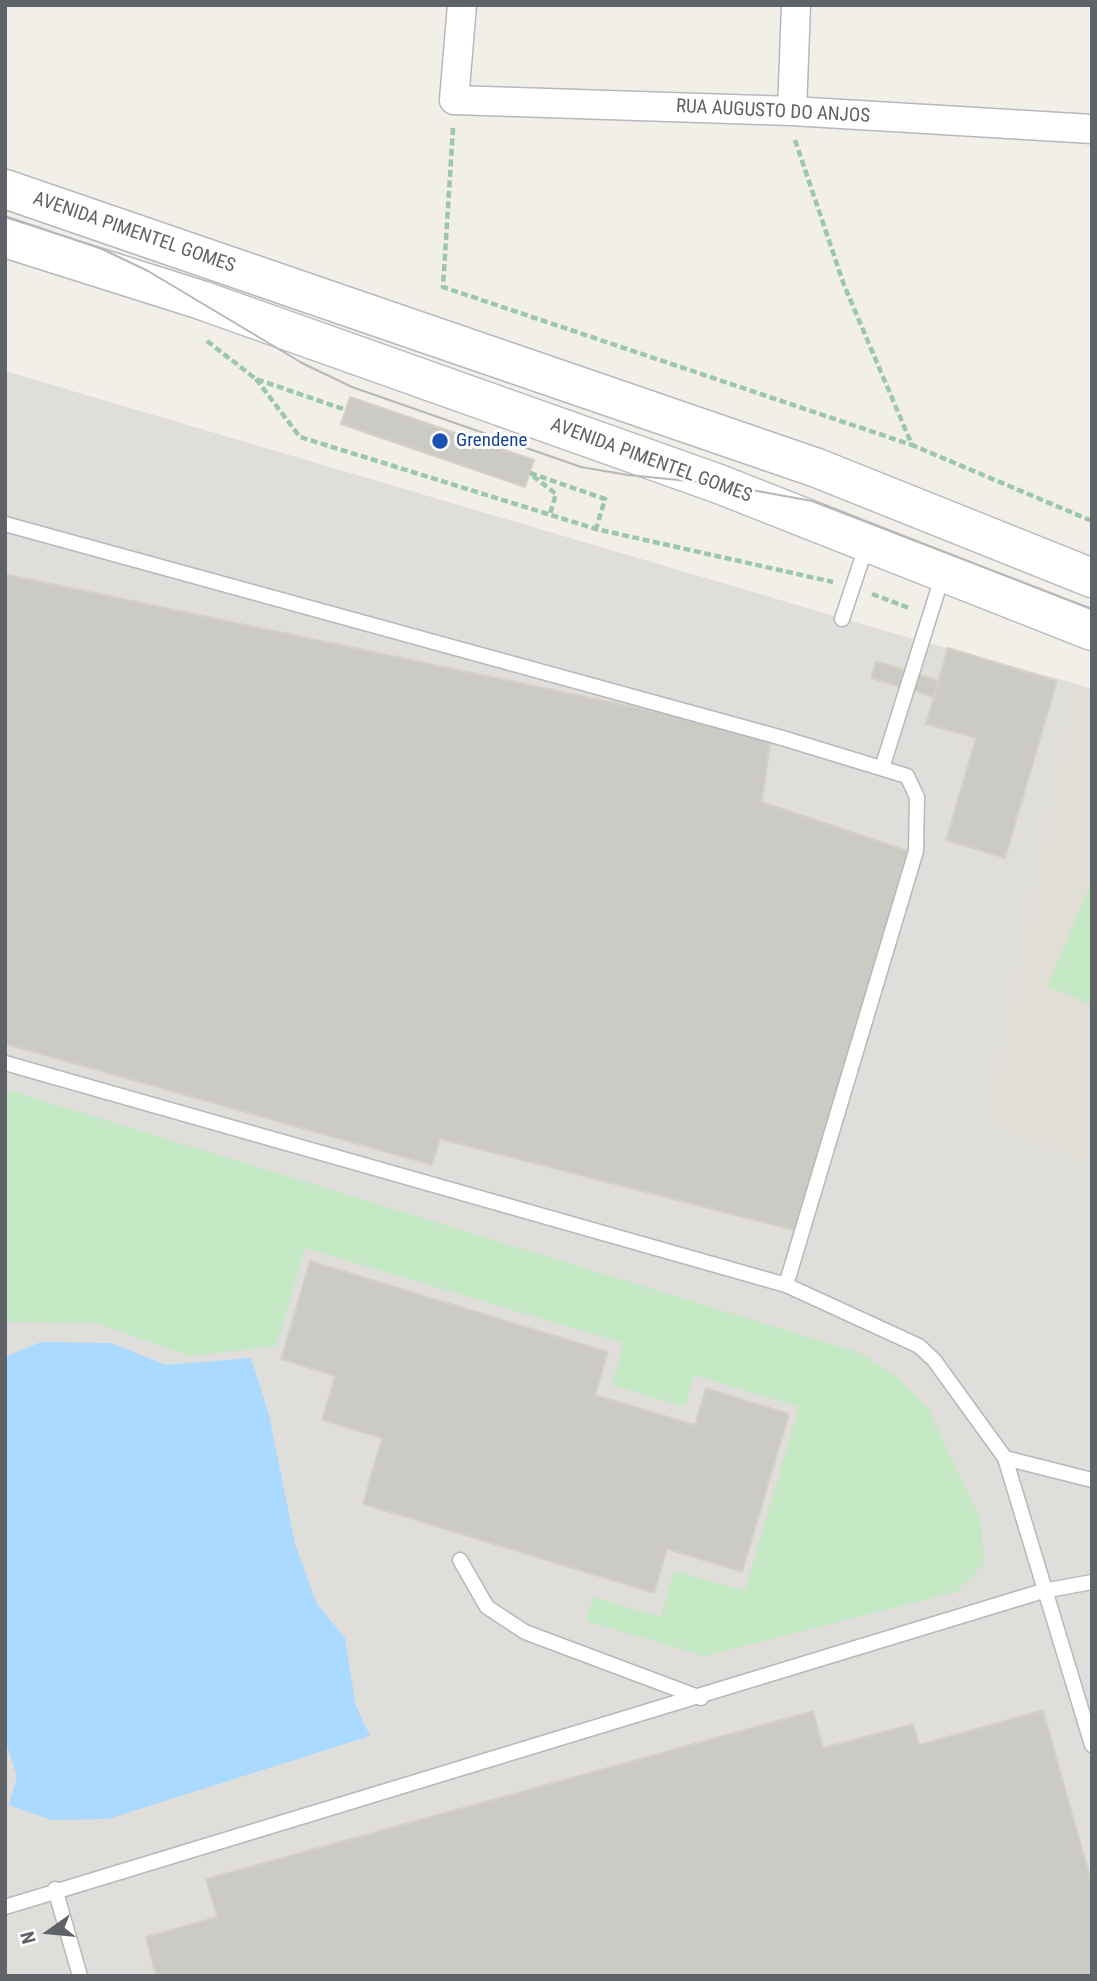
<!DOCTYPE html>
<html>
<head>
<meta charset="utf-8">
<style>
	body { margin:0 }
	#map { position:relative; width:1097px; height:1981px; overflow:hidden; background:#f1efe8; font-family:"Roboto Condensed",sans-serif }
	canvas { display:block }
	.frame { position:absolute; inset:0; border:7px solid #5f6368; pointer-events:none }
	.north { position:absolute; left:14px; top:1897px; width:70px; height:70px; -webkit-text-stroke:5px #fff; paint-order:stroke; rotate:255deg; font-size:19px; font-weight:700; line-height:28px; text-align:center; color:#5f6368 }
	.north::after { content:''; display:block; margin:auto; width:24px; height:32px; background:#5f6368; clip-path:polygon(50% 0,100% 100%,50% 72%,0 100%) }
</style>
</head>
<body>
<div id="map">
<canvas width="1097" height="1981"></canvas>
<div class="frame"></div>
<div class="north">N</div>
</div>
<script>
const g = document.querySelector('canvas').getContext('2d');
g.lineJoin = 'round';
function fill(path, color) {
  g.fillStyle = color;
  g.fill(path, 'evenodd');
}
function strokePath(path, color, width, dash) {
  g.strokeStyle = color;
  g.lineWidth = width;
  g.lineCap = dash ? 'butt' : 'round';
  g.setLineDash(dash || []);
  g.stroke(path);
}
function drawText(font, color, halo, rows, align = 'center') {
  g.font = font + ' "Roboto Condensed",sans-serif';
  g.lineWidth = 6;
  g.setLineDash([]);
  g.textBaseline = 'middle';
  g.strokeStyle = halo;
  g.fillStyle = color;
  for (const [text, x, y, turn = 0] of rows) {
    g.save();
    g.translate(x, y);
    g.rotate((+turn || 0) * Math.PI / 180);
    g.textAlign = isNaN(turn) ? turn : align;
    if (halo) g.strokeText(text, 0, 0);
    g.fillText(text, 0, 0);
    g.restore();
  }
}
fill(new Path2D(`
	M5 371 885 631 1077 684 988 1124 1092 1165V1976H5Z`), '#e0deda');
fill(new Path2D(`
	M1077 684 1092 689V1165L988 1124Z`), '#e1ded6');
fill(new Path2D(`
	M1092 881V1005L1047 986Z
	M5 1089 860 1353 896 1376 928 1408 981 1521 984 1564 956 1592 705 1656 586 1621 593 1597 661 1617 674 1571 745 1591 799 1407 694 1375 685 1407 612 1385 623 1343 305 1248 276 1346 190 1356 96 1323 5 1322Z`), '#c5e8c5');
fill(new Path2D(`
	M41 1342 111 1343 166 1365 251 1358 269 1415 295 1544 317 1604 345 1638 356 1706 370 1736 108 1819 51 1820 9 1805 17 1776 5 1740V1357Z`), '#aadaff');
const building = new Path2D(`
	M350 397 534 460 525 487 341 424Z
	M5 574 771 736 762 802 911 852 801 1232 440 1139 432 1165 5 1044Z
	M948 648 1057 681 1005 858 946 840 976 738 926 724Z
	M876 661 939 681 934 697 871 678Z
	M310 1261 608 1352 595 1395 695 1425 706 1388 789 1414 742 1572 667 1549 654 1593 363 1504 382 1438 322 1420 335 1376 281 1359Z
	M1043 1710 1092 1885V1976H156L146 1937 217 1917 206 1879 813 1711 823 1748 913 1724 919 1745Z`);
fill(building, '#cccac5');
strokePath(building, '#d6d1c6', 2);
const lane = new Path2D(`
	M5 524 779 737 907 776 917 797 916 851 786 1285
	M842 619 867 544
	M882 768 943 574
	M5 1063 786 1285 919 1346 934 1360 1005 1458 1092 1745
	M1005 1458 1092 1480
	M460 1560 487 1607 525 1632 701 1698
	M55 1889 80 1976
	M5 1907 1043 1591 1092 1582`);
const street = new Path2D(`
	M462 5 454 100 792 111 1092 129
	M792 111 796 5`);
const secondary = new Path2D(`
	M5 189 817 468 1092 578
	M5 238 201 300 719 484 1092 631`);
strokePath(lane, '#b5b8bc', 17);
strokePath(street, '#b5b8bc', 31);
strokePath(secondary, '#b6babf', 41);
strokePath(new Path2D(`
	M453 128 443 287 912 445
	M795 140 844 285 912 445 1092 521
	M207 341 256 379 346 410
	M256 379 300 437 596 529 833 582
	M530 473 605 499 596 529
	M533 476 556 494 550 514
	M872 594 909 608`), '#9cc7a9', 4.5, [7, 3.5]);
strokePath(lane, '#fff', 14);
strokePath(street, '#fff', 28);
strokePath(secondary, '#fff', 38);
strokePath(new Path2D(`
	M5 216 102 249 148 271 302 363 352 387 581 467 628 475 719 484 812 501 1092 609`), '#b6b7b8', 2);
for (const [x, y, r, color] of [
	[440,441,9,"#1a4fb4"]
]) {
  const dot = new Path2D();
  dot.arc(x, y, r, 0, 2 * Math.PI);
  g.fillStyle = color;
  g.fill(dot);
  strokePath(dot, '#fff', 2.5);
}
drawText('19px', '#5f6368', '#fff', [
	["RUA AUGUSTO DO ANJOS",773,112,3],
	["AVENIDA PIMENTEL GOMES",134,233,19],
	["AVENIDA PIMENTEL GOMES",651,461,20]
]);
drawText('19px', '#164399', '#fff', [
	["Grendene",456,441]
], 'left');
</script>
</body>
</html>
